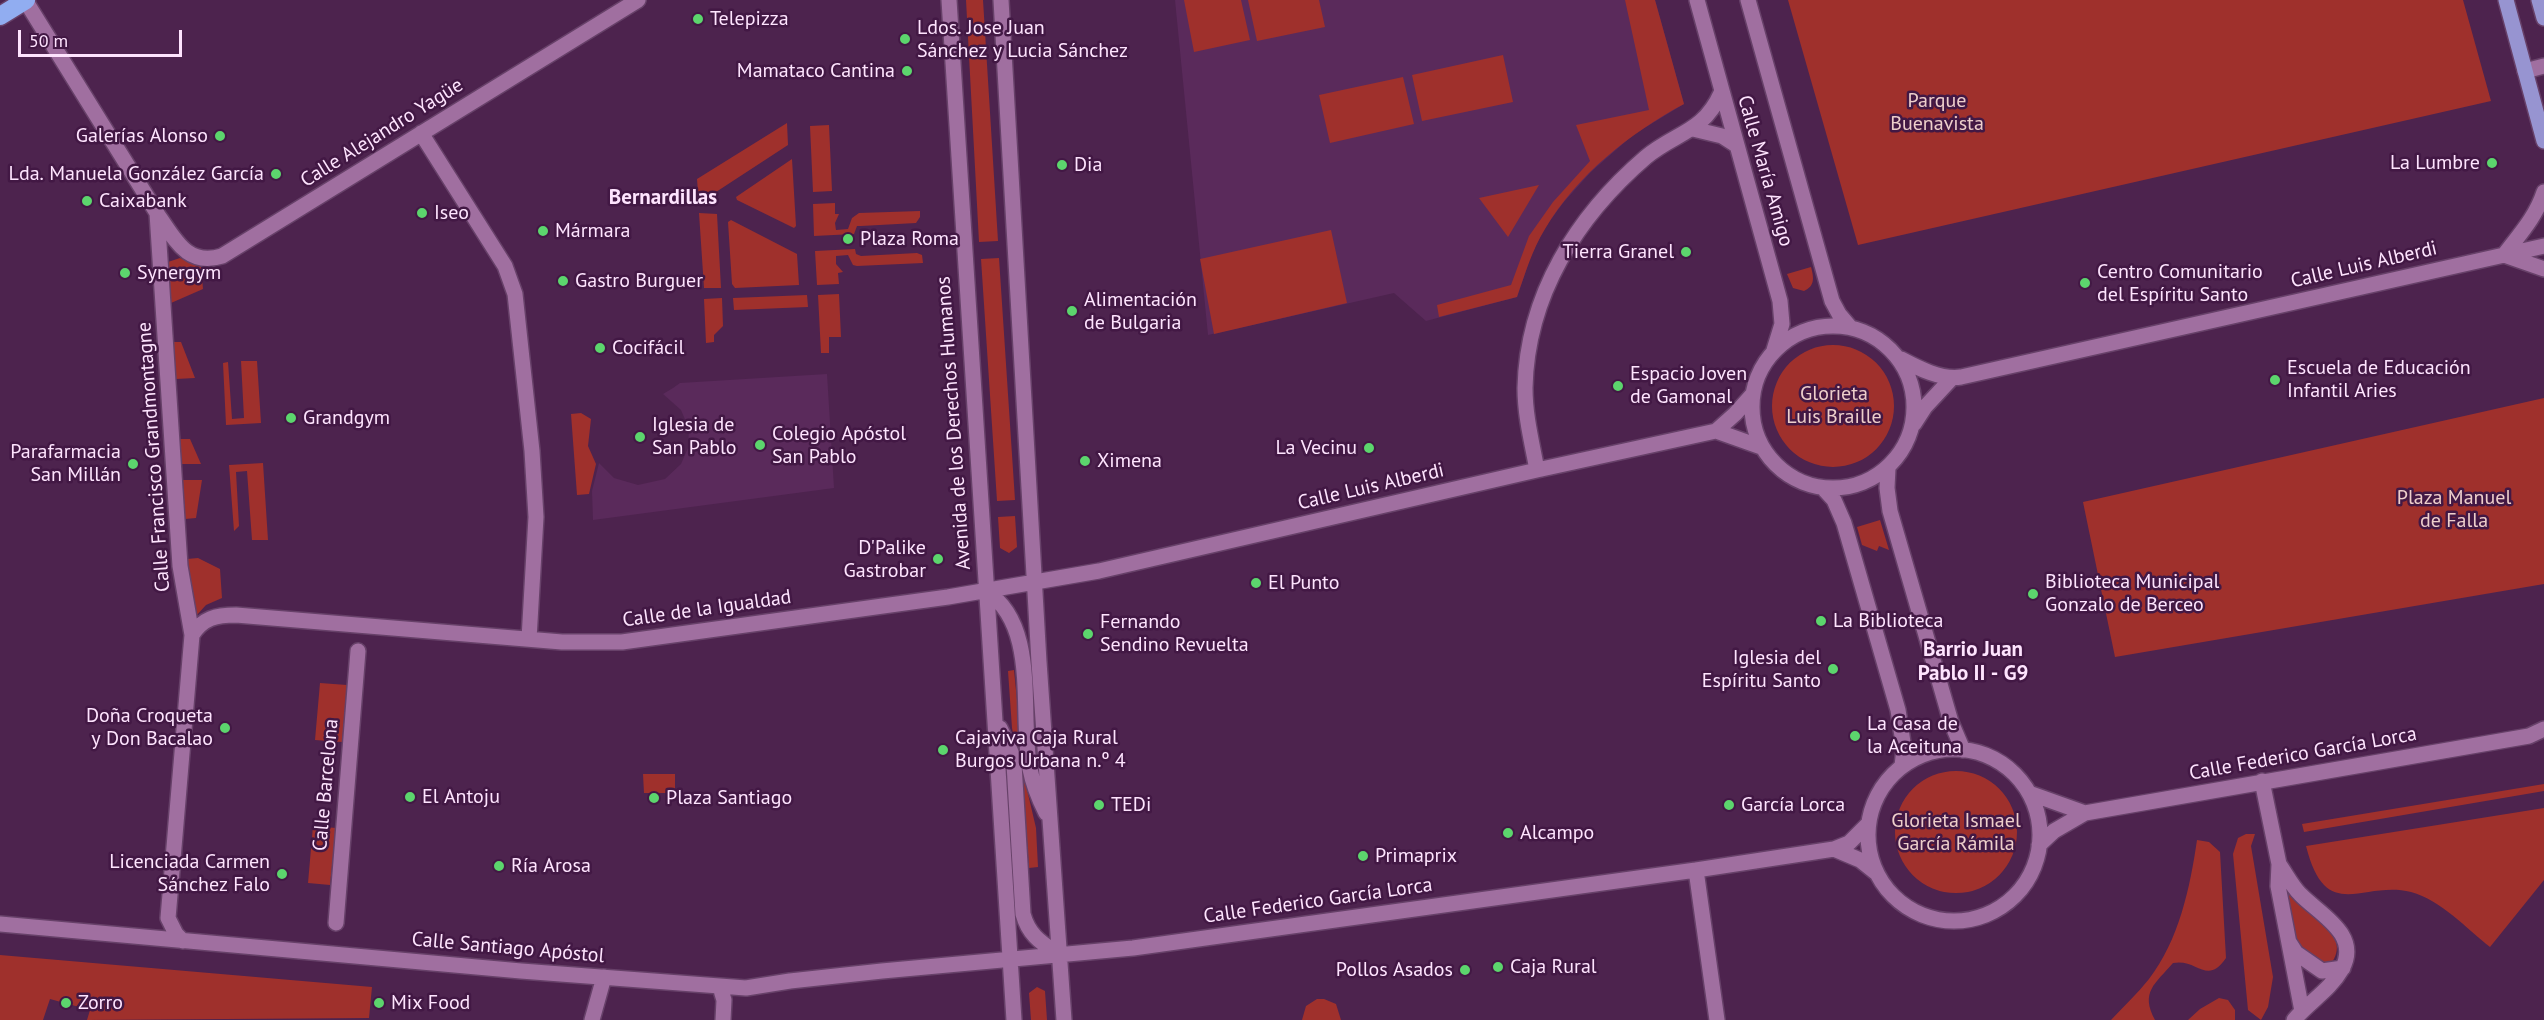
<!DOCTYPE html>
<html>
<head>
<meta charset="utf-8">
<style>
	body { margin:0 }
	#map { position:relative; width:2544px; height:1020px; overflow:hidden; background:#4d234e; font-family:"PT Sans",sans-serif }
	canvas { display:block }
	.scale { position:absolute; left:18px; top:30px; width:164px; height:27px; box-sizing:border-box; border:3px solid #fee4fe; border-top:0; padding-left:8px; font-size:18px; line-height:21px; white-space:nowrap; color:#fee4fe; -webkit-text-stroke:4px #421844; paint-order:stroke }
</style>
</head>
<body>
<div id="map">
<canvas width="2544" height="1020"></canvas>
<div class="scale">50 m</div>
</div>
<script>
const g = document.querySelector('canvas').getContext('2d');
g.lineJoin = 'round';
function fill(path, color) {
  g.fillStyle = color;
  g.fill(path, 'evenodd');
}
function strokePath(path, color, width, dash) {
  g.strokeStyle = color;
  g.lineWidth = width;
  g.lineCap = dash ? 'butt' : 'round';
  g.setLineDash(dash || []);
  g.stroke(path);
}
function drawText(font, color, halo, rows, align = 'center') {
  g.font = font + ' "PT Sans",sans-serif';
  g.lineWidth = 5;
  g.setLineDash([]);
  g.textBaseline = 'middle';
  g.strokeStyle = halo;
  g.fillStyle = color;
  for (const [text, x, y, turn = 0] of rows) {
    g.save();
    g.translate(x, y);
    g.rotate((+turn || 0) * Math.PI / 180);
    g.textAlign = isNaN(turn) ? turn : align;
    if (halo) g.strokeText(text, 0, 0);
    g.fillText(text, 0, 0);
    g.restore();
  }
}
fill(new Path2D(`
	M1175 0H1655L1684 104 1633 135 1591 172 1563 203 1544 229 1531 256 1517 297 1426 321 1394 293 1208 335Z
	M827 374 834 488 593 520 592 491 599 463 614 478 638 485 665 479 681 464 688 448 689 429 681 410 663 394 673 388 680 383Z`), '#5a2a5b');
fill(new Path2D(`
	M966 0H983L998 241 979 242Z
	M1184 0H1241L1250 40 1194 52Z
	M1248 0H1319L1325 27 1257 41Z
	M1625 0H1655L1684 104C1630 133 1577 175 1545 229 1532 250 1525 274 1517 297L1439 317 1437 305 1511 285 1529 236 1553 202 1590 161 1576 125 1649 110Z
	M1788 0H2463L2491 101 1858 245Z
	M1503 55 1513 102 1422 121 1412 75Z
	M1403 77 1414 124 1330 143 1319 95Z
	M787 123 788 145 716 192H698L697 179Z
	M829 125 832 191 813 192 810 126Z
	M792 159 796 226 794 228 737 200 736 197Z
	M1539 185 1508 237 1479 198Z
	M835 203V214H839L835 223 836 230 848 229 852 218 859 213 920 211V217L916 223 861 226H857L854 234 814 236 813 204Z
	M699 213 717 214 721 288H704Z
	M731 220 797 254 799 285 735 288 732 284 728 222Z
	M1331 230 1347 303 1214 334 1200 259Z
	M855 249 856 254 861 256 917 253 922 255 923 263 857 266 853 265 848 255 836 256V264L843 272 838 273 839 284 817 285 815 251Z
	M180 258 201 267 203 289 171 303 168 262Z
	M999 258 1015 500 997 501 981 259Z
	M1811 267C1814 278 1815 286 1804 291L1793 288 1787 274Z
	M839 294 841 337H829V353H821L818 295Z
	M807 295 808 307 734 310 733 298Z
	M722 298 723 326 714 335V342L706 343 704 299Z
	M173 342H181L195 378 176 379Z
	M1772 406a61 61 0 1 1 122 0a61 61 0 1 1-122 0Z
	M241 361H257L261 423 226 425 223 363 228 362 232 419 244 418Z
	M2544 398V584L2115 657 2083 502Z
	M581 413 591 419 588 446 596 464 589 494 577 495 571 414Z
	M180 439H190L201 464H181Z
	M263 463 268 540H252L247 471 236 472 239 526 234 531 229 465Z
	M183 480H202L196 518 185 519Z
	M1015 516 1017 547 1009 553 1000 548 998 517Z
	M1880 520 1889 550 1879 546 1877 551 1862 545 1857 527Z
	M198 558 220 569 222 598 206 605 196 616 187 559Z
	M1014 670 1025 781 1036 828 1038 867 1029 868 1023 784 1012 728 1008 671Z
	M320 683 347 685 342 742 315 740Z
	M1895 832a61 61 0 1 1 122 0a61 61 0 1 1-122 0Z
	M643 774H675V793H644Z
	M2544 784V791L2304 832 2302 824Z
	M2544 808V880L2490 947C2467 929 2441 900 2411 892 2362 880 2326 925 2306 846Z
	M313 826 336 828 330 885 308 883Z
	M2246 834H2255L2251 846 2273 977 2268 1007 2261 1020 2248 1010 2233 854 2238 838Z
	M2197 840 2209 842 2220 852 2226 958C2207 986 2197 958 2173 963 2155 984 2140 992 2155 1020H2111C2123 1007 2137 994 2149 979 2179 940 2190 888 2197 840Z
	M2283 880C2287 887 2291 895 2296 901 2313 919 2352 935 2331 964 2293 967 2289 907 2283 880Z
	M0 955 372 987 369 1018 87 1020 90 1010 50 999 43 1020H0Z
	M1037 987 1045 991 1047 1020H1031L1029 993Z
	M2219 998 2228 1000 2235 1010V1020H2188L2200 1009Z
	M1317 999H1324L1336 1004 1341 1020H1302L1306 1006Z`), '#9f302c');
const minor = new Path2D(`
	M25 0 157 213 180 566 192 635 168 918 176 934 183 941
	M949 0 1014 1020
	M1001 0 1039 662 1064 1020
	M1697 0 1780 301 1782 324 1774 350
	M1748 0 1832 301 1839 314 1850 327
	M2525 71 2544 66
	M1693 129 1722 136 1736 145
	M421 133 505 266 515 294 532 451 536 517 529 639
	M158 215C175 239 187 267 222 256L638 0
	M2504 255C2519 235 2536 217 2544 192
	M2504 255 2544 269
	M1752 407a81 81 0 1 1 162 0a81 81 0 1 1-162 0Z
	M1901 359C1918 368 1941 380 1961 377L2544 246
	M1914 424 1925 407 1952 378
	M1716 431 1735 414 1752 395
	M1888 468 1887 488 1890 511 1951 722 1963 750
	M1537 470C1532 443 1525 416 1525 388 1527 295 1577 216 1646 157 1676 132 1703 133 1721 93
	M1823 488 1834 500 1844 523 1898 710 1904 749 1902 766
	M986 591C1040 626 1019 714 1030 769 1033 785 1039 799 1046 813
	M192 635C203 618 216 615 236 615L562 642H622L948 597 1099 571 1537 470 1716 431 1761 447
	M1000 728 1011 752 1014 764 1023 914C1029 936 1042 943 1059 955
	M1868 835a86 86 0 1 1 172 0a86 86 0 1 1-172 0Z
	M2262 781 2279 864 2278 886 2302 1011
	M2029 793 2085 813
	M2039 845 2054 831 2085 813 2529 736 2544 729
	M1834 849 1860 860 1875 872
	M2279 864C2286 874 2292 886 2300 894 2319 914 2361 934 2342 969 2330 990 2309 1002 2294 1020
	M1696 870 1717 1020
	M336 923 358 651
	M0 924 521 971 746 988 790 981 882 971 1133 948 1696 870 1834 849 1849 843 1868 824
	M2289 942 2296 953 2322 971 2343 968
	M720 987 724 1000 723 1020
	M592 1020 604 977`);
const major = new Path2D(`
	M2506 0 2544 141
	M2539 0 2544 18`);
const highway = new Path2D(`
	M0 16 26 0`);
strokePath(minor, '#674169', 18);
strokePath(major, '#674169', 18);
strokePath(highway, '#674169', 21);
strokePath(minor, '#a06fa0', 15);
strokePath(major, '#9794d1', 15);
strokePath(highway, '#91adf1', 18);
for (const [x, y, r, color] of [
	[698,19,6,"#5cd56d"],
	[905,39,6,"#5cd56d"],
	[907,71,6,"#5cd56d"],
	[220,136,6,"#5cd56d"],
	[2492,163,6,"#5cd56d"],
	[1062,165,6,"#5cd56d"],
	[276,174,6,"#5cd56d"],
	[87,201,6,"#5cd56d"],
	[422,213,6,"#5cd56d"],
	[543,231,6,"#5cd56d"],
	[848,239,6,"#5cd56d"],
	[1686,252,6,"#5cd56d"],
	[125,273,6,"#5cd56d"],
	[563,281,6,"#5cd56d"],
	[2085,283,6,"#5cd56d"],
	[1072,311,6,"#5cd56d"],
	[600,348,6,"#5cd56d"],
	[2275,380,6,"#5cd56d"],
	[1618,386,6,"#5cd56d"],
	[291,418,6,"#5cd56d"],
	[640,437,6,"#5cd56d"],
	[760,445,6,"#5cd56d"],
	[1369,448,6,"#5cd56d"],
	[1085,461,6,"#5cd56d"],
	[133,464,6,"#5cd56d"],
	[938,559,6,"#5cd56d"],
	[1256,583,6,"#5cd56d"],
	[2033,594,6,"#5cd56d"],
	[1821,621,6,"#5cd56d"],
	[1088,634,6,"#5cd56d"],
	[1833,669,6,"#5cd56d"],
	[225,728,6,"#5cd56d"],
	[1855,736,6,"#5cd56d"],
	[943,750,6,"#5cd56d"],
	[410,797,6,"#5cd56d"],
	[654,798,6,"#5cd56d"],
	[1099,805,6,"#5cd56d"],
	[1729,805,6,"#5cd56d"],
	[1508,833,6,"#5cd56d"],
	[1363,856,6,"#5cd56d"],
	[499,866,6,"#5cd56d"],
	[282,874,6,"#5cd56d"],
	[1498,967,6,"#5cd56d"],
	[1465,970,6,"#5cd56d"],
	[66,1003,6,"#5cd56d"],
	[379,1003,6,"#5cd56d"]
]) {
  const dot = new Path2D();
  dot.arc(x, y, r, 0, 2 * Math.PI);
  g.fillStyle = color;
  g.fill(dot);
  strokePath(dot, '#421844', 2);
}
drawText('20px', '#fee4fe', '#421844', [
	["Telepizza",710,19],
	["Ldos. Jose Juan",917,28],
	["Sánchez y Lucia Sánchez",917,51],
	["Mamataco Cantina",895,71,"right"],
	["Galerías Alonso",208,136,"right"],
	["La Lumbre",2480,163,"right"],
	["Dia",1074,165],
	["Lda. Manuela González García",264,174,"right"],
	["Caixabank",99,201],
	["Iseo",434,213],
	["Mármara",555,231],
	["Plaza Roma",860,239],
	["Tierra Granel",1674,252,"right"],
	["Centro Comunitario",2097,272],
	["del Espíritu Santo",2097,295],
	["Synergym",137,273],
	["Gastro Burguer",575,281],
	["Alimentación",1084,300],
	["de Bulgaria",1084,323],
	["Cocifácil",612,348],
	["Escuela de Educación",2287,368],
	["Infantil Aries",2287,391],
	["Espacio Joven",1630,374],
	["de Gamonal",1630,397],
	["Grandgym",303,418],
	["Iglesia de",652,425],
	["San Pablo",652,448],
	["Colegio Apóstol",772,434],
	["San Pablo",772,457],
	["La Vecinu",1357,448,"right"],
	["Parafarmacia",121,452,"right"],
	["San Millán",121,475,"right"],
	["Ximena",1097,461],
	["D'Palike",926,548,"right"],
	["Gastrobar",926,571,"right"],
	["Biblioteca Municipal",2045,582],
	["Gonzalo de Berceo",2045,605],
	["El Punto",1268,583],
	["La Biblioteca",1833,621],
	["Fernando",1100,622],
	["Sendino Revuelta",1100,645],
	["Iglesia del",1821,658,"right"],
	["Espíritu Santo",1821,681,"right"],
	["Doña Croqueta",213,716,"right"],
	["y Don Bacalao",213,739,"right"],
	["La Casa de",1867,724],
	["la Aceituna",1867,747],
	["Cajaviva Caja Rural",955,738],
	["Burgos Urbana n.º 4",955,761],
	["El Antoju",422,797],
	["Plaza Santiago",666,798],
	["TEDi",1111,805],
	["García Lorca",1741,805],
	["Alcampo",1520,833],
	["Primaprix",1375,856],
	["Licenciada Carmen",270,862,"right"],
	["Sánchez Falo",270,885,"right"],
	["Ría Arosa",511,866],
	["Caja Rural",1510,967],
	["Pollos Asados",1453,970,"right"],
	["Zorro",78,1003],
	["Mix Food",391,1003]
], 'left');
drawText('20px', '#eecfcb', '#421844', [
	["Parque",1937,101],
	["Buenavista",1937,124],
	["Glorieta",1834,394],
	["Luis Braille",1834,417],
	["Plaza Manuel",2454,498],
	["de Falla",2454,521],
	["Glorieta Ismael",1956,821],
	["García Rámila",1956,844]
]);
drawText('20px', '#fee4fe', '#421844', [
	["Calle Alejandro Yagüe",382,133,-32],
	["Calle María Amigo",1765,171,74],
	["Calle Luis Alberdi",2364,265,-13],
	["Avenida de los Derechos Humanos",954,423,-94],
	["Calle Francisco Grandmontagne",154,457,-94],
	["Calle Luis Alberdi",1371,487,-13],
	["Calle de la Igualdad",707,609,-8],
	["Calle Federico García Lorca",2303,754,-10],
	["Calle Barcelona",326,785,-85],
	["Calle Federico García Lorca",1318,901,-8],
	["Calle Santiago Apóstol",508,948,5]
]);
drawText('bold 21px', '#fee4fe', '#421844', [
	["Bernardillas",663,198],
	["Barrio Juan",1973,650],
	["Pablo II - G9",1973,674]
]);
</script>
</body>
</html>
